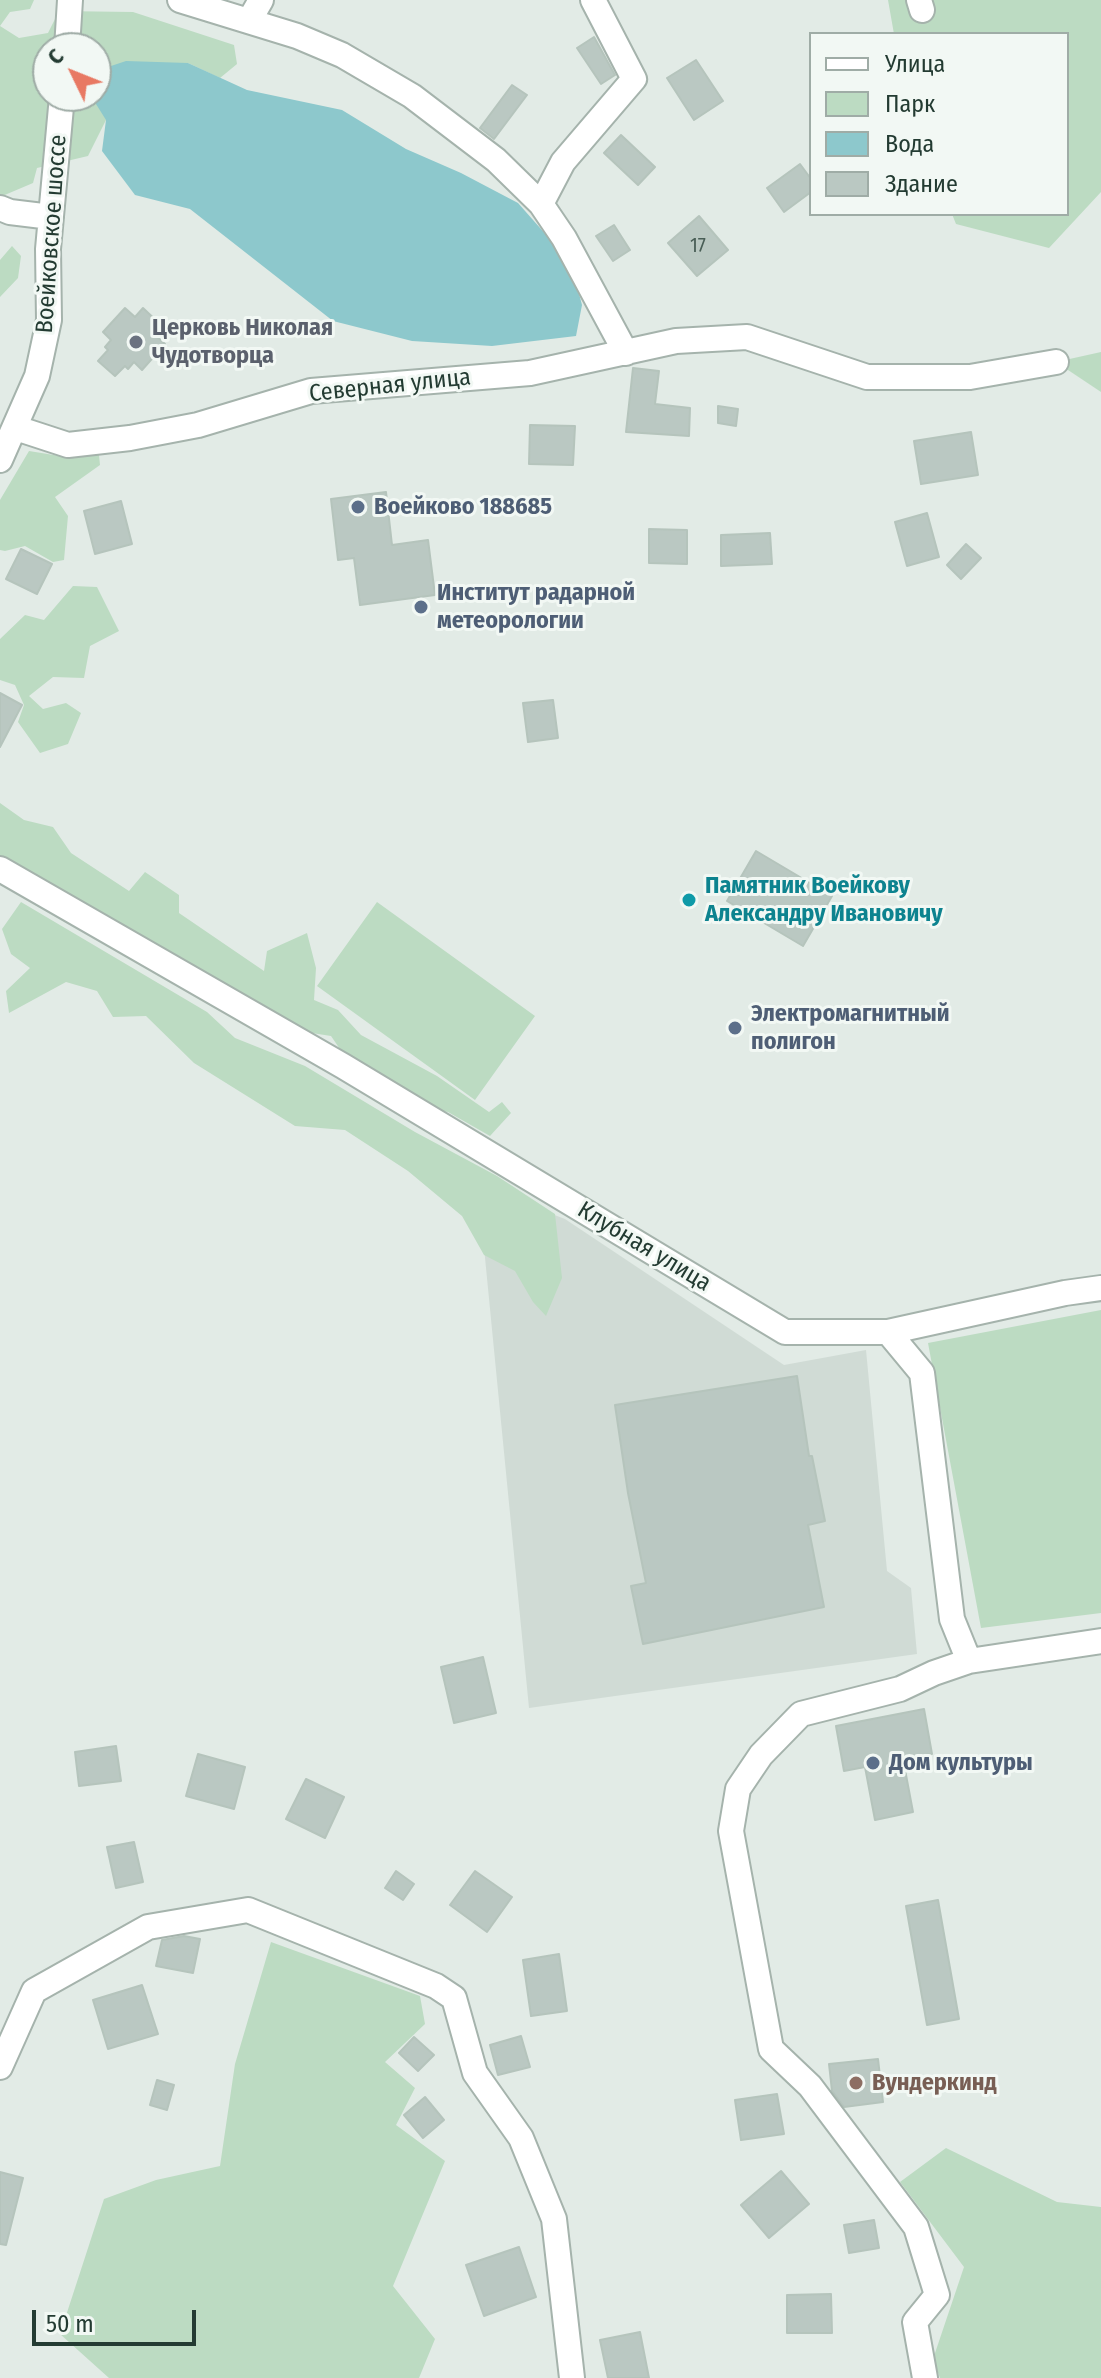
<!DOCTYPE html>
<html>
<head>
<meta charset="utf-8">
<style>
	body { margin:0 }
	#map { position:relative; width:1101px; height:2378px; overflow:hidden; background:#e2ebe6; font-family:"Fira Sans Condensed",sans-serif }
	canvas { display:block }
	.legend { position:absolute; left:809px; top:32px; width:260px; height:184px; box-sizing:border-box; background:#f2f8f4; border:2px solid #9faca6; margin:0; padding:10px 14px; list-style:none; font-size:24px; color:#233b32 }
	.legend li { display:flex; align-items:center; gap:16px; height:40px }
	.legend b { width:40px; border:2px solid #9faca6 }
	.north { position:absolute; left:32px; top:32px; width:80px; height:80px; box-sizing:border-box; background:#f2f8f4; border:2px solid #9faca6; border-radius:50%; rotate:313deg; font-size:22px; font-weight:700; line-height:32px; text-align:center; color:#233b32 }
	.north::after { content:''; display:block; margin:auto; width:28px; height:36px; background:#e87963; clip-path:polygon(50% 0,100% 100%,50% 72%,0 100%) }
	.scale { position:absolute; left:32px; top:2310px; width:164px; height:36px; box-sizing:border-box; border:4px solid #233b32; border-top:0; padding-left:10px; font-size:24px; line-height:28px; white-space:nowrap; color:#233b32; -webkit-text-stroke:6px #f2f8f4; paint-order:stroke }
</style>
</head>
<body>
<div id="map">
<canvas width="1101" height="2378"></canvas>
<ul class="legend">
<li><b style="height:10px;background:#fff"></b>Улица</li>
<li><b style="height:22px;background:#bcdbc2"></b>Парк</li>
<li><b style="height:22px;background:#8dc8cc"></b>Вода</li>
<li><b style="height:22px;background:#bac8c2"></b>Здание</li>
</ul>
<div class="north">С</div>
<div class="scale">50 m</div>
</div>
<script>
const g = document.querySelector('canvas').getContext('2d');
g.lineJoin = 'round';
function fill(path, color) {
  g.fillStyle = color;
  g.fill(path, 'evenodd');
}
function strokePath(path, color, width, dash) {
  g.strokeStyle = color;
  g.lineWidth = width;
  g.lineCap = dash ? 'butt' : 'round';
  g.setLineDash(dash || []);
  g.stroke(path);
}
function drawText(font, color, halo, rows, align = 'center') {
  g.font = font + ' "Fira Sans Condensed",sans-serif';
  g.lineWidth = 6;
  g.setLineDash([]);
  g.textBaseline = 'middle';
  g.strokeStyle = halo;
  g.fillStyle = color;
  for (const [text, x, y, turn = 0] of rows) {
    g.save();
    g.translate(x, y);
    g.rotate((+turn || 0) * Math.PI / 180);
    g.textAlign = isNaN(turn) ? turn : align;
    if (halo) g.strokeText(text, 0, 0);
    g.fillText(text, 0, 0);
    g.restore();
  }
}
fill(new Path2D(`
	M478 1186 565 1219 784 1365 866 1350 887 1571 911 1588 917 1654 529 1708Z`), '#d0dbd5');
fill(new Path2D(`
	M0 0H34L30 9 10 12 0 26 19 38 48 33 59 11 133 12 234 45 237 64 220 78 188 63 106 120 88 156 37 168 33 183 0 197ZM48 48H96V96H48Z
	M888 0H1101V192L1049 248 956 224 952 214H1067V34H894Z
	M12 246 21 256 18 278 0 297V260Z
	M1101 352V392L1056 362Z
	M29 451 66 457 99 455 100 465 55 497 68 516 64 560 53 562 25 546 5 551 0 550V500Z
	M73 586 97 587 119 631 90 646 84 678 53 677 29 696 43 709 66 703 81 713 68 744 40 753 18 722 24 705 15 685 0 680V639L25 615 44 620Z
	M0 803 24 820 53 827 71 853 129 891 145 872 179 895V913L264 971 267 951 307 933 316 968 314 1000 338 1010 361 1035 437 1076 489 1112 502 1102 511 1113 490 1136 448 1112 424 1108 344 1055 331 1036 299 1031 0 863Z
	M21 902 207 1012 235 1038 305 1066 415 1132 497 1176 555 1214 562 1278 546 1316 533 1302 515 1271 484 1255 462 1216 408 1171 345 1130 295 1126 194 1063 146 1016 113 1017 97 991 66 982 9 1013 6 991 30 968 11 954 2 929Z
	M377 902 535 1016 475 1100 317 986Z
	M1101 1310V1613L981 1628 928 1343Z
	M271 1942 420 1996 425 2024 385 2062 415 2088 396 2125 445 2161 393 2286 435 2339 419 2378H109L60 2334 104 2199 156 2180 220 2166 235 2064Z
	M946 2148 1057 2202 1101 2207V2378H940L933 2359 964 2267 900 2182Z`), '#bcdbc2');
fill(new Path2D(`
	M126 61 188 63 247 90 342 110 406 149 461 173 518 203 571 263 582 305 576 336 492 346 412 341 333 321 190 209 135 195 102 151 106 120 96 104 102 69Z`), '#8dc8cc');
const building = new Path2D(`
	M594 37 615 75 601 84 577 48Z
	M696 60 723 101 694 120 667 78Z
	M512 85 527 95 494 139 480 128Z
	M621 135 655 167 638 185 604 153Z
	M800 164 811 179V192L784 212 767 188Z
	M699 216 728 250 697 276 668 243Z
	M614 225 630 250 613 261 596 236Z
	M125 308 135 317 143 308 163 327 155 335 165 344 142 370 134 362 128 369 125 366 115 376 98 361 108 350 105 347 111 340 103 332Z
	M633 368 659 371 655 404 690 408 689 436 626 432Z
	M718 406 738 409 736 426 718 423Z
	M530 425 575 426 573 465 529 464Z
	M971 432 978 475 921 484 914 441Z
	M386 492 392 545 428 540 435 595 360 605 354 558 338 560 331 499Z
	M121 501 132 544 95 554 84 511Z
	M927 513 939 557 907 566 895 522Z
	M649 529 687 530V564L649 563Z
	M770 533 772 564 721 566V535Z
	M966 544 981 558 961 579 947 565Z
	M21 549 52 564 37 594 6 579Z
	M0 693 22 705 0 747Z
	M553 700 558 738 528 742 523 703Z
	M756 851 832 896 803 946 727 901Z
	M797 1376 809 1456H812L825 1521 808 1525 824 1607 643 1644 631 1586 646 1583 628 1493 615 1405Z
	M483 1657 496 1713 454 1723 441 1667Z
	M924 1709 932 1754 903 1759 913 1812 875 1820 865 1767 844 1771 836 1726Z
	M116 1746 121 1781 79 1786 75 1752Z
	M198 1754 245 1767 234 1809 186 1796Z
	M306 1779 344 1797 325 1838 286 1819Z
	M134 1842 143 1882 116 1888 107 1847Z
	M396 1871 414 1884 403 1900 385 1888Z
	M475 1871 512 1897 487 1932 450 1905Z
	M938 1900 959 2019 927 2025 906 1906Z
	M184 1936 200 1939 193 1973 156 1966 162 1940Z
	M559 1954 567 2011 531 2016 523 1960Z
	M142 1985 158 2034 108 2049 93 2000Z
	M521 2036 530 2067 498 2075 490 2045Z
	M414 2037 434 2055 418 2071 399 2053Z
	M878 2059 883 2102 844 2107 832 2091 829 2064Z
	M157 2080 174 2085 167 2110 150 2105Z
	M777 2094 784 2134 741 2140 735 2100Z
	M425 2097 444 2120 423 2138 404 2115Z
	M781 2171 809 2204 769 2238 741 2205Z
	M0 2172 23 2178 6 2245 0 2244Z
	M874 2220 879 2248 849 2253 844 2225Z
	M519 2247 536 2297 484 2316 466 2265Z
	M831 2294 832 2333H787V2295Z
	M640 2332 649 2378H608L600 2340Z`);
fill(building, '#bac8c2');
strokePath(building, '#b5c4bc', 2);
const minor = new Path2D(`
	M180 0 297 36 342 55 412 96 496 160 541 204 564 238 626 353
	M919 0 922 10
	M249 21 261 0
	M67 48 70 0
	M541 204 563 162 634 79 593 0
	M0 208 10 212 51 217
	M16 428 68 445 130 438 198 425 311 391 530 373 676 341 747 337 867 377H970L1056 362
	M0 460 37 376 49 320 48 249 62 96
	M0 869 343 1066 785 1332H888L1065 1293 1101 1288
	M888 1332 922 1373 952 1619 969 1661
	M0 2067 34 1991 148 1927 248 1910 436 1986 454 1998 475 2073 521 2138 554 2219 572 2378
	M925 2378 915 2322 937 2295 916 2227 810 2086 771 2049 731 1831 738 1789 761 1755 801 1714 900 1689 934 1673 969 1661 1101 1641`);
strokePath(minor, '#a5b3ac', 28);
strokePath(minor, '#fff', 24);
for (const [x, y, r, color] of [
	[136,342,8,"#6b7280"],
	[358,507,8,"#5c6f8a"],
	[421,607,8,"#5c6f8a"],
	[689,900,8,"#0f9aa8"],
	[735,1028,8,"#5c6f8a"],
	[873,1763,8,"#5c6f8a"],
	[856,2083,8,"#8d6e63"]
]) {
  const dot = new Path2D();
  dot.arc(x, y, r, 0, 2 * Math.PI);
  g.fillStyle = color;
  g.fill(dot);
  strokePath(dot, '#f2f8f4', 3);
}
drawText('20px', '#495e56', null, [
	["17",698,246]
]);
drawText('24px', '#233b32', '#f2f8f4', [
	["Воейковское шоссе",52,234,-86],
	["Северная улица",390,386,-6],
	["Клубная улица",644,1247,31]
]);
drawText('bold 24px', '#5b616d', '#f2f8f4', [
	["Церковь Николая",152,328],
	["Чудотворца",152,356]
], 'left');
drawText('bold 24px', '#4e5e75', '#f2f8f4', [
	["Воейково 188685",374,507],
	["Институт радарной",437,593],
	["метеорологии",437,621],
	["Электромагнитный",751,1014],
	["полигон",751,1042],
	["Дом культуры",889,1763]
], 'left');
drawText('bold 24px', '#0d838f', '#f2f8f4', [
	["Памятник Воейкову",705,886],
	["Александру Ивановичу",705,914]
], 'left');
drawText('bold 24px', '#785e54', '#f2f8f4', [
	["Вундеркинд",872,2083]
], 'left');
</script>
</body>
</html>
